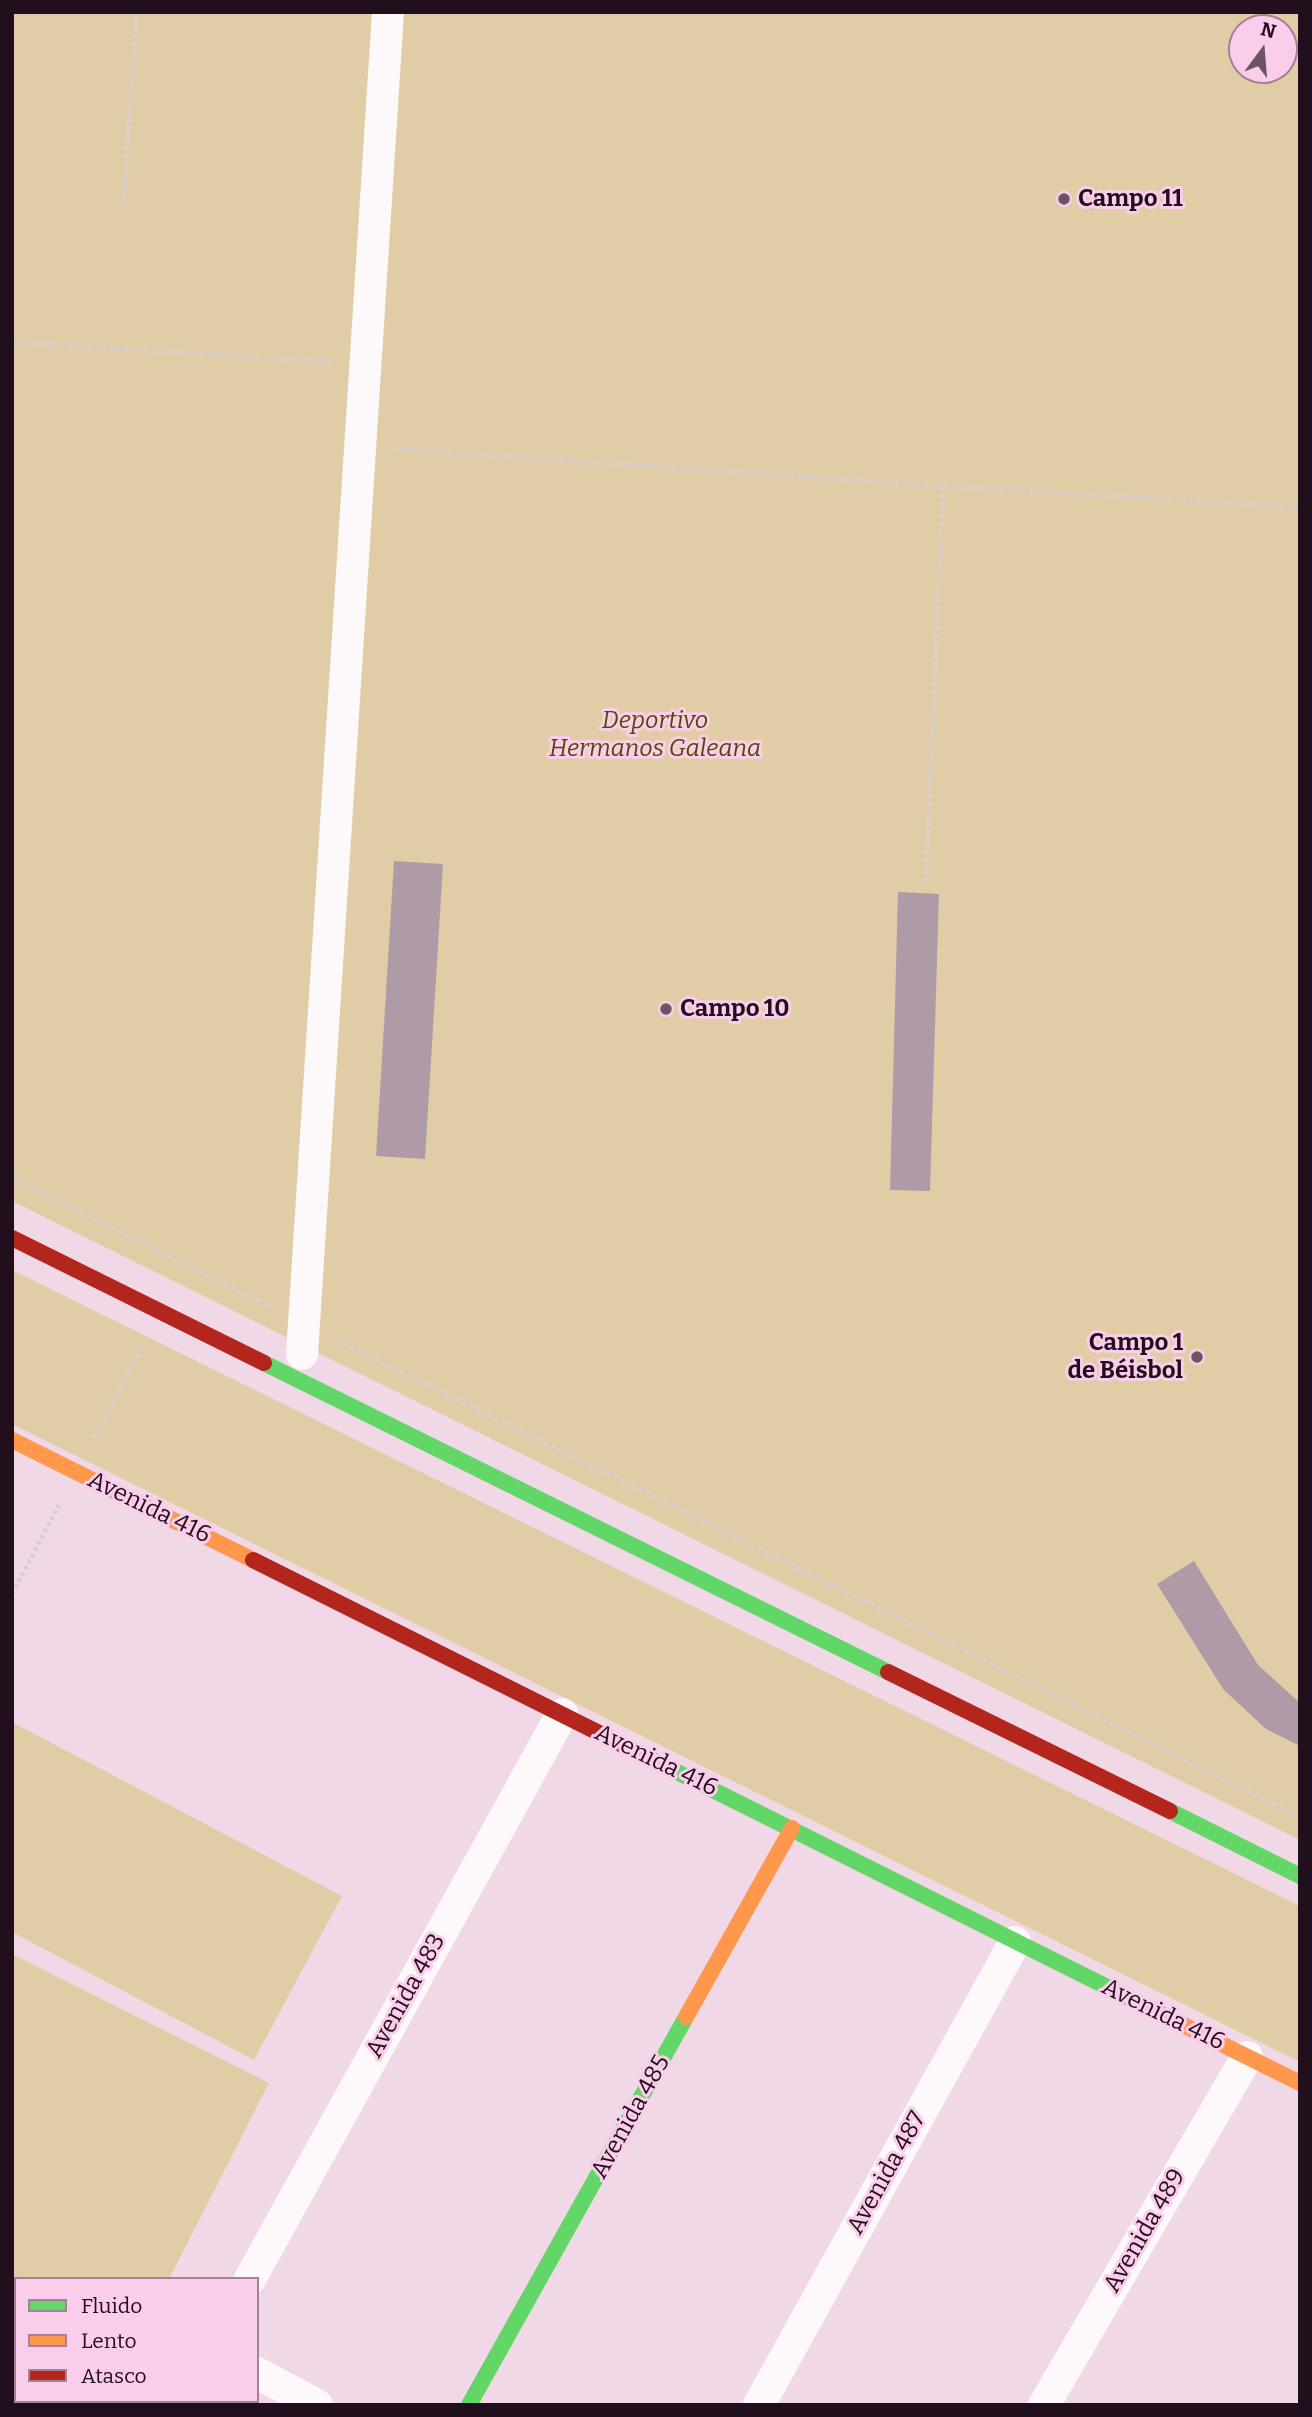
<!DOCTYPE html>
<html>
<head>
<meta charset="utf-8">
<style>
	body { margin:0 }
	#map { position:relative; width:1312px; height:2417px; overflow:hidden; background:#f0d8e7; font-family:Bitter,serif }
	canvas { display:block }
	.frame { position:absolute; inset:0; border:14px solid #220f1d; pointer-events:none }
	.legend { position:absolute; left:14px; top:2277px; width:245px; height:126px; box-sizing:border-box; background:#facdea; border:2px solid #a48198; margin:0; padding:9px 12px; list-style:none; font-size:21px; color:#220f1d }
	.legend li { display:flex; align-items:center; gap:14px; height:35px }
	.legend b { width:35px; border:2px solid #a48198 }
	.north { position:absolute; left:1228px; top:14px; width:70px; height:70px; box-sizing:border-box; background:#facdea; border:2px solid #a48198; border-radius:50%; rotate:16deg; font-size:19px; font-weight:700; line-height:28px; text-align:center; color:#220f1d }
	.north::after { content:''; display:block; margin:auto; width:24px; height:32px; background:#6a5564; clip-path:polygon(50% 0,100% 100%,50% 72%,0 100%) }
</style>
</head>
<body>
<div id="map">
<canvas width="1312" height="2417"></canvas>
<div class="frame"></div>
<ul class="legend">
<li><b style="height:9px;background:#63d668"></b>Fluido</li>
<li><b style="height:9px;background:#ff974d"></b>Lento</li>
<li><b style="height:9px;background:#b3261e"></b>Atasco</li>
</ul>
<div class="north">N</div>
</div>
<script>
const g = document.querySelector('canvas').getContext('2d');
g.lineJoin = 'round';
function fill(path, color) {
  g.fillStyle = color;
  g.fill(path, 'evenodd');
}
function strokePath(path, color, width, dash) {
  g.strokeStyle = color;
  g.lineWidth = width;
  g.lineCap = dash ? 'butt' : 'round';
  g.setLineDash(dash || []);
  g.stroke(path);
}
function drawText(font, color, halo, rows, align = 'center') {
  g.font = font + ' Bitter,serif';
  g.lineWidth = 6;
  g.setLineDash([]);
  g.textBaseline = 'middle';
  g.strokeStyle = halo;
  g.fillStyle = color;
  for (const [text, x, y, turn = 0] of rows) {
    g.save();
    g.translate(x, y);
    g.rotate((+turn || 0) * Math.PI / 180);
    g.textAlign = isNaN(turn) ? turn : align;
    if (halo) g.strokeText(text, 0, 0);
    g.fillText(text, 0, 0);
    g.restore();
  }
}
fill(new Path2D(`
	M12 12H1300V1840L12 1201ZM1242 28H1284V70H1242Z
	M12 1270 1300 1906V2062L12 1424Z
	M12 1722 342 1896 254 2060 12 1932Z
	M12 1954 269 2083 169 2279H16V2401H76L74 2405H12Z
	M80 2401H227L233 2405H86Z`), '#e1cda5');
fill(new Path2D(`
	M394 861 443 864 425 1159 376 1156Z
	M898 892 939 894 930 1191 890 1190Z
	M1194 1561 1258 1665 1300 1703V1746L1266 1729 1223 1689 1157 1584Z`), '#af9ba8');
strokePath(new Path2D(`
	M123 206 137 12
	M12 342 333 362
	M393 449 943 486 1300 507
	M926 882 943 486
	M12 1178 271 1307
	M338 1340 1300 1817
	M94 1438 143 1344
	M12 1594 59 1505
	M12 2272 25 2279
	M12 2372 16 2374
	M67 2401 74 2405
	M130 2405 132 2401`), '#d6ced3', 4.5, [3.5, 3.5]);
strokePath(new Path2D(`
	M302 1354 388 12
	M250 2279 562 1714
	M257 2373 317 2405
	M759 2405 1015 1942
	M1044 2405 1247 2057`), '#fdf9fb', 32);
strokePath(new Path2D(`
	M264 1363 888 1672
	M623 1745 1153 2010
	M1170 1811 1300 1876
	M469 2405 686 2017`), '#63d668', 16);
strokePath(new Path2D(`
	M12 1440 253 1560
	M1153 2010 1300 2083
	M686 2017 792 1828`), '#ff974d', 16);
strokePath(new Path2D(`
	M12 1238 264 1363
	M253 1560 623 1745
	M888 1672 1170 1811`), '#b3261e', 16);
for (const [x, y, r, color] of [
	[1064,199,7,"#6a5564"],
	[666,1009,7,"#6a5564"],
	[1197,1357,7,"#6a5564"]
]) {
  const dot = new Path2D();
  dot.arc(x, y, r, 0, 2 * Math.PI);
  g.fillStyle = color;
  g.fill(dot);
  strokePath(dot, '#facdea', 2.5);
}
drawText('bold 24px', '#220f1d', '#facdea', [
	["Campo 11",1078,199],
	["Campo 10",680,1009],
	["Campo 1",1183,1343,"right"],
	["de Béisbol",1183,1371,"right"]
], 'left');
drawText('italic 24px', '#554901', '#facdea', [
	["Deportivo",655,721],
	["Hermanos Galeana",655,749]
]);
drawText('24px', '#220f1d', '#facdea', [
	["Avenida 416",149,1508,26],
	["Avenida 416",656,1761,26],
	["Avenida 483",406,1996,-61],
	["Avenida 416",1163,2015,26],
	["Avenida 485",631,2117,-61],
	["Avenida 487",887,2173,-61],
	["Avenida 489",1145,2231,-60]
]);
</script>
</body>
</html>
